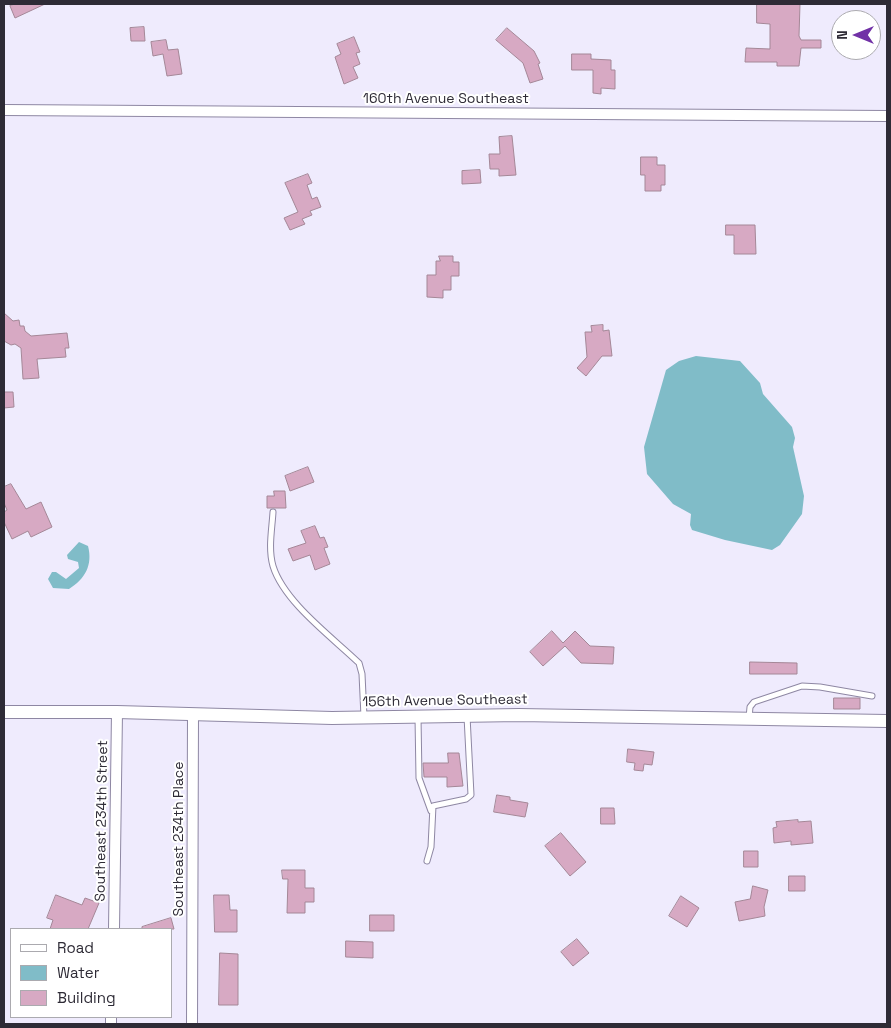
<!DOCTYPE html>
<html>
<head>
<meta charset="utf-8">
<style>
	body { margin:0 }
	#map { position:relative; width:891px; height:1028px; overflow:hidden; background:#efebfd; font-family:"Space Grotesk",sans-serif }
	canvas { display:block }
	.frame { position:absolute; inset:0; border:5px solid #2e2b36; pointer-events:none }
	.legend { position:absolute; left:10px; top:928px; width:162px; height:90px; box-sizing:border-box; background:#fff; border:1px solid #abaaaf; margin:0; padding:6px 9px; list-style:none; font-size:15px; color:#2e2b36 }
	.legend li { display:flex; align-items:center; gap:10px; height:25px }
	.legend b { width:25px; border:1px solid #abaaaf }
	.north { position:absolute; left:831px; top:10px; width:50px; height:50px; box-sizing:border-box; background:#fff; border:1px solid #abaaaf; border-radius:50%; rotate:270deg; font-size:14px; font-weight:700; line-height:20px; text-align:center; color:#2e2b36 }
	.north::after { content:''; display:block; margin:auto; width:18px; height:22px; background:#7131a6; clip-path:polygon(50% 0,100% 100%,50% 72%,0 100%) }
</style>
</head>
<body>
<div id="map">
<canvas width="891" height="1028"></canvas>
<div class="frame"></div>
<ul class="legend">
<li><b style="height:6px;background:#fff"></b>Road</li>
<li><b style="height:14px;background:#80bcc8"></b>Water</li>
<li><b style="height:14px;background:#d7a9c3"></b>Building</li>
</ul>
<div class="north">N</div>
</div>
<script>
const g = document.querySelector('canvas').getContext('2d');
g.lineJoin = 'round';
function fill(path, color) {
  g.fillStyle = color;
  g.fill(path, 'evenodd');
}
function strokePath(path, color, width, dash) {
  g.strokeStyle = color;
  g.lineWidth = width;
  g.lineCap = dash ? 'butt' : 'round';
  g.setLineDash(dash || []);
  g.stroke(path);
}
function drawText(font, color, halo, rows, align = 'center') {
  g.font = font + ' "Space Grotesk",sans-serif';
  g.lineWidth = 4;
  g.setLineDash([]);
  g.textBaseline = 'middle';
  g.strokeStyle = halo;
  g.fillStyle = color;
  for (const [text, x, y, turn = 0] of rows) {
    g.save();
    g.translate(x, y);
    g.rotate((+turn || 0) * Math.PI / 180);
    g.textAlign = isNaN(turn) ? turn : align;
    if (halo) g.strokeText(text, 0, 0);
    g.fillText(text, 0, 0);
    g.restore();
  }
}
fill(new Path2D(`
	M696 356 740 361 760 383 763 394 792 427 795 438 793 447 804 496 802 514 780 545 772 550 725 540 692 530 690 525 691 514 673 504 647 474 644 447 666 370 679 361Z
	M79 542 88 546C93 565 85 579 69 589L53 588 48 579 52 572H56L66 579 79 568 78 562 68 559 67 555Z`), '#80bcc8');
const building = new Path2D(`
	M15 4H45L15 18 10 6Z
	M757 4H800L799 36 801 40H821V48H801L799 66H777V62H745L746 48 770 49V24L757 23Z
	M144 27 145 41H131L130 28Z
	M507 28 534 51 540 63 538 64 543 79 530 83 523 63 496 40Z
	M354 37 360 52 356 53 360 64 353 67 358 78 344 84 335 57 341 54 337 44Z
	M166 40 168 50 178 49 182 74 167 76 163 54 153 56 151 42Z
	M572 54H591V59L611 60V70H615V89L601 88V94L593 93V70H572Z
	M512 136 516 175 499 176V169H490L489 154H500L499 137Z
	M641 157H657V165H665V185H661V191H645V175H641Z
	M480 170 481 183 462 184V171Z
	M308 174 312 183 307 185 312 199 317 197 321 207 310 211 312 215 302 219 305 224 290 230 284 218 298 212 285 183Z
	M726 225H755L756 254H734V235H726Z
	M439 256H453V262H459V276H451V290H443V298L427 297V275H436V261H440Z
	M4 313 13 321 19 320 20 326H24L25 331 31 336 67 333 69 348H65L66 357 37 359 39 378 23 379 21 348 15 344 11 345 4 341Z
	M603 325V331L609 330 612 356H602L586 376 577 368 587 357 585 332H592L591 326Z
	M4 392H13L14 407 4 408Z
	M308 467 314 482 290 491 285 476Z
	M11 484 26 509 41 502 52 527 31 537 28 531 12 539 4 522V512L7 510 4 503V487Z
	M274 491H285L286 508H267V496H274Z
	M315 526 320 538 324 537 328 547 324 548 330 564 315 570 310 555 293 561 288 549 306 543 301 531Z
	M552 631 563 643 575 631 590 646 614 647 613 664 581 663 565 646 543 666 530 652Z
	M750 662 797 663V674H750Z
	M834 698H860V709H834Z
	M628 749 654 752 652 765 644 764 643 771 634 770 635 763 627 762Z
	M448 753H459L463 786 447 787V777H424L423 763H448Z
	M497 795 510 797V800L528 803 525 817 494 812Z
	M601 808H614L615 824H601Z
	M798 820V822L811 821 813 843 791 845V841L774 843 773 828 777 827 776 822Z
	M561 833 586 862 570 876 545 846Z
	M744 851H758V867H744Z
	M282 870H305V888H314V902H305V913H287L288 879H283Z
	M789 876H805V891H789Z
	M753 886 768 890 764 907 765 916 739 921 735 902 750 899Z
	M56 895 82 905 85 898 99 903 88 929H50L53 920 47 918Z
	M214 895H229L230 910H237V932H215Z
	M681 896 699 908 687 927 669 916Z
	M370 915H394V931H370Z
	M171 918 174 929H142V927Z
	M577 939 589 953 573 966 561 952Z
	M346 941 373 942V958L346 957Z
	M220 953 238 954V1005H219Z`);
fill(building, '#d7a9c3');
strokePath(building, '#a48797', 1);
const service = new Path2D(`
	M273 512C272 529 268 549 273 566 284 602 332 637 359 663L362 674 364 717
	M418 717 419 778 431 811
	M749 718 750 707 754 702 802 686 820 687 872 696
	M427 861 431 847 433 806 466 799 471 795 467 716`);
const minor = new Path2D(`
	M4 110 887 116
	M114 929 117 712
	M111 1024V1017
	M192 1024 193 714`);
const tertiary = new Path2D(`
	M4 712H117L332 718 519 715 887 721`);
strokePath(service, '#8e87a3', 7);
strokePath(minor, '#8e87a3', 12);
strokePath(tertiary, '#8e87a3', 14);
strokePath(service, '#fff', 5);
strokePath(minor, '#fff', 10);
strokePath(tertiary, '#fff', 12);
drawText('14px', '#2e2b36', '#fff', [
	["160th Avenue Southeast",446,99],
	["156th Avenue Southeast",445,701,-1],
	["Southeast 234th Street",102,821,-89],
	["Southeast 234th Place",179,839,-90]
]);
</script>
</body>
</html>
